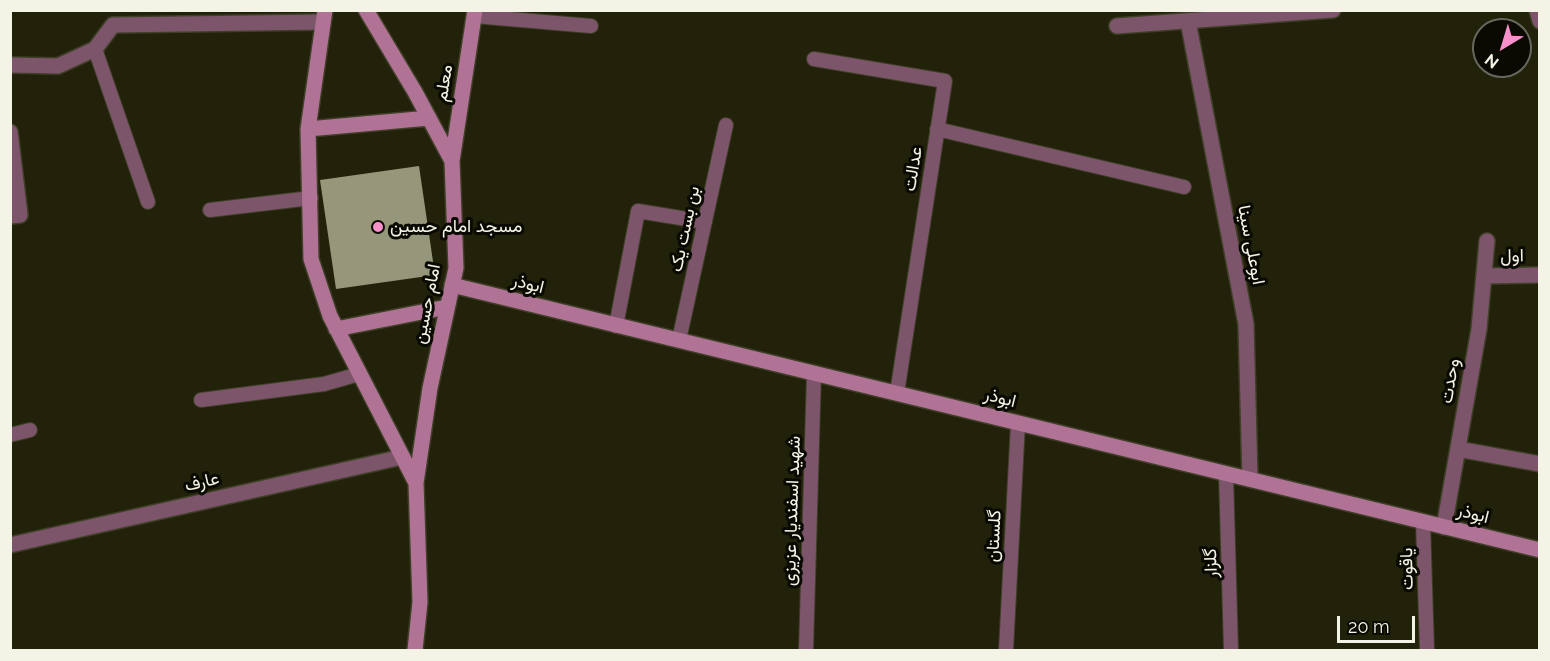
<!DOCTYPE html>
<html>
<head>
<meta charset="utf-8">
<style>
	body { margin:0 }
	#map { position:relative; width:1550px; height:661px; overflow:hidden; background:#222109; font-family:Raleway,sans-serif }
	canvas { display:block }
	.frame { position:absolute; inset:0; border:12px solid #f3f4e5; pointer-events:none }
	.north { position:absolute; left:1472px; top:18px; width:60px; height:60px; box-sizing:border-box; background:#0a0a03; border:2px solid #67685d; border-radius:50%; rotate:218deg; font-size:16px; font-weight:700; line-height:24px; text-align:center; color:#f3f4e5 }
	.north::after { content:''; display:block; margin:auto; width:21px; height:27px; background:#f890cc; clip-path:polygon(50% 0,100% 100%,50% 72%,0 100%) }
	.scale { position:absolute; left:1337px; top:616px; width:78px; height:27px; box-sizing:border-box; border:3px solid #f3f4e5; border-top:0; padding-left:8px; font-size:18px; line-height:21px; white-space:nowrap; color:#f3f4e5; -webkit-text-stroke:4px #0a0a03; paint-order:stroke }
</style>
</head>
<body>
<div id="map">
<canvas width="1550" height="661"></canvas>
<div class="frame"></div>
<div class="north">N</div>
<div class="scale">20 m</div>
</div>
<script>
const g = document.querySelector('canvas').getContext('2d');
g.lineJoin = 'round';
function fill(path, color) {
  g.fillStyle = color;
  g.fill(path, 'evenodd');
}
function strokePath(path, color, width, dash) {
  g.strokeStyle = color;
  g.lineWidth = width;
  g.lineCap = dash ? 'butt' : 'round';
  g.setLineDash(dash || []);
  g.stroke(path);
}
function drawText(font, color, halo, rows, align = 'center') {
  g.font = font + ' Raleway,Vazirmatn,sans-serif';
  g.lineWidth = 6;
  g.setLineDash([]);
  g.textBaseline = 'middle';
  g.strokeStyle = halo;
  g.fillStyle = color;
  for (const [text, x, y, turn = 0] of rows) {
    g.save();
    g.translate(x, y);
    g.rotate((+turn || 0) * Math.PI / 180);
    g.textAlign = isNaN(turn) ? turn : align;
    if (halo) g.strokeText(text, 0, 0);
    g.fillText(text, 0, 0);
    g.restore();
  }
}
fill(new Path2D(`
	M419 166 435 275 336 289 320 180Z`), '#96967a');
const lane = new Path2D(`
	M474 16 591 26
	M95 49 148 202
	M814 59 945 81 897 393
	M937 129 1184 187
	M210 210 311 198
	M616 326 638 211 705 222
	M679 340 726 125
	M201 400 324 384 359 374
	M10 435 30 430
	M1226 474 1231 650
	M1423 522 1427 650
	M806 650 814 373
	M1006 650 1018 423`);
const street = new Path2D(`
	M1537 10 1540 21
	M1188 21 1246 324 1250 479
	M1117 26 1333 10
	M10 65 58 66 95 49 113 25 323 22
	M10 132 20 215 10 216
	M1484 276 1540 275
	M1458 449 1540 464
	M1444 527 1479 329 1487 241
	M10 545 402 457`);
const secondary = new Path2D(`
	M325 10 308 129 311 259 330 316 416 483
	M366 10 415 92 452 161 456 268 430 388 416 483 420 602 415 650
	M308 129 429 118
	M452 161 475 10
	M452 285 1540 550
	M336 329 447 307`);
strokePath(lane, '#3f3f28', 16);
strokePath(street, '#3f3f28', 18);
strokePath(secondary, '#3f3f28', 18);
strokePath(lane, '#7c556a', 14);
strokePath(street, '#7c556a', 15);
strokePath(secondary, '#b07395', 15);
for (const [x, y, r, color] of [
	[378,227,6,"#f890cc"]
]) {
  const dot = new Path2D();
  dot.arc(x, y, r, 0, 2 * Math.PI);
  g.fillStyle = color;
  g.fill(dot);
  strokePath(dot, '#0a0a03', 2);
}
drawText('18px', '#f3f4e5', '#0a0a03', [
	["معلم",444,83,-81],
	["عدالت",913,169,-81],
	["بن بست یک",685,229,-78],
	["ابوعلی سینا",1251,245,79],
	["اول",1512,256,-1],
	["ابوذر",528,284,14],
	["امام حسین",427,304,-79],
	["وحدت",1450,381,-80],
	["ابوذر",1000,398,14],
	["عارف",202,482,-13],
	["شهید اسفندیار عزیزی",792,511,-88],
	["ابوذر",1473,514,14],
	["گلستان",994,536,-87],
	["گلزار",1211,563,-92],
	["یاقوت",1407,569,-91]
]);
drawText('18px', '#f3f4e5', '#0a0a03', [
	["مسجد امام حسین",390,227]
], 'left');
</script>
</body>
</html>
